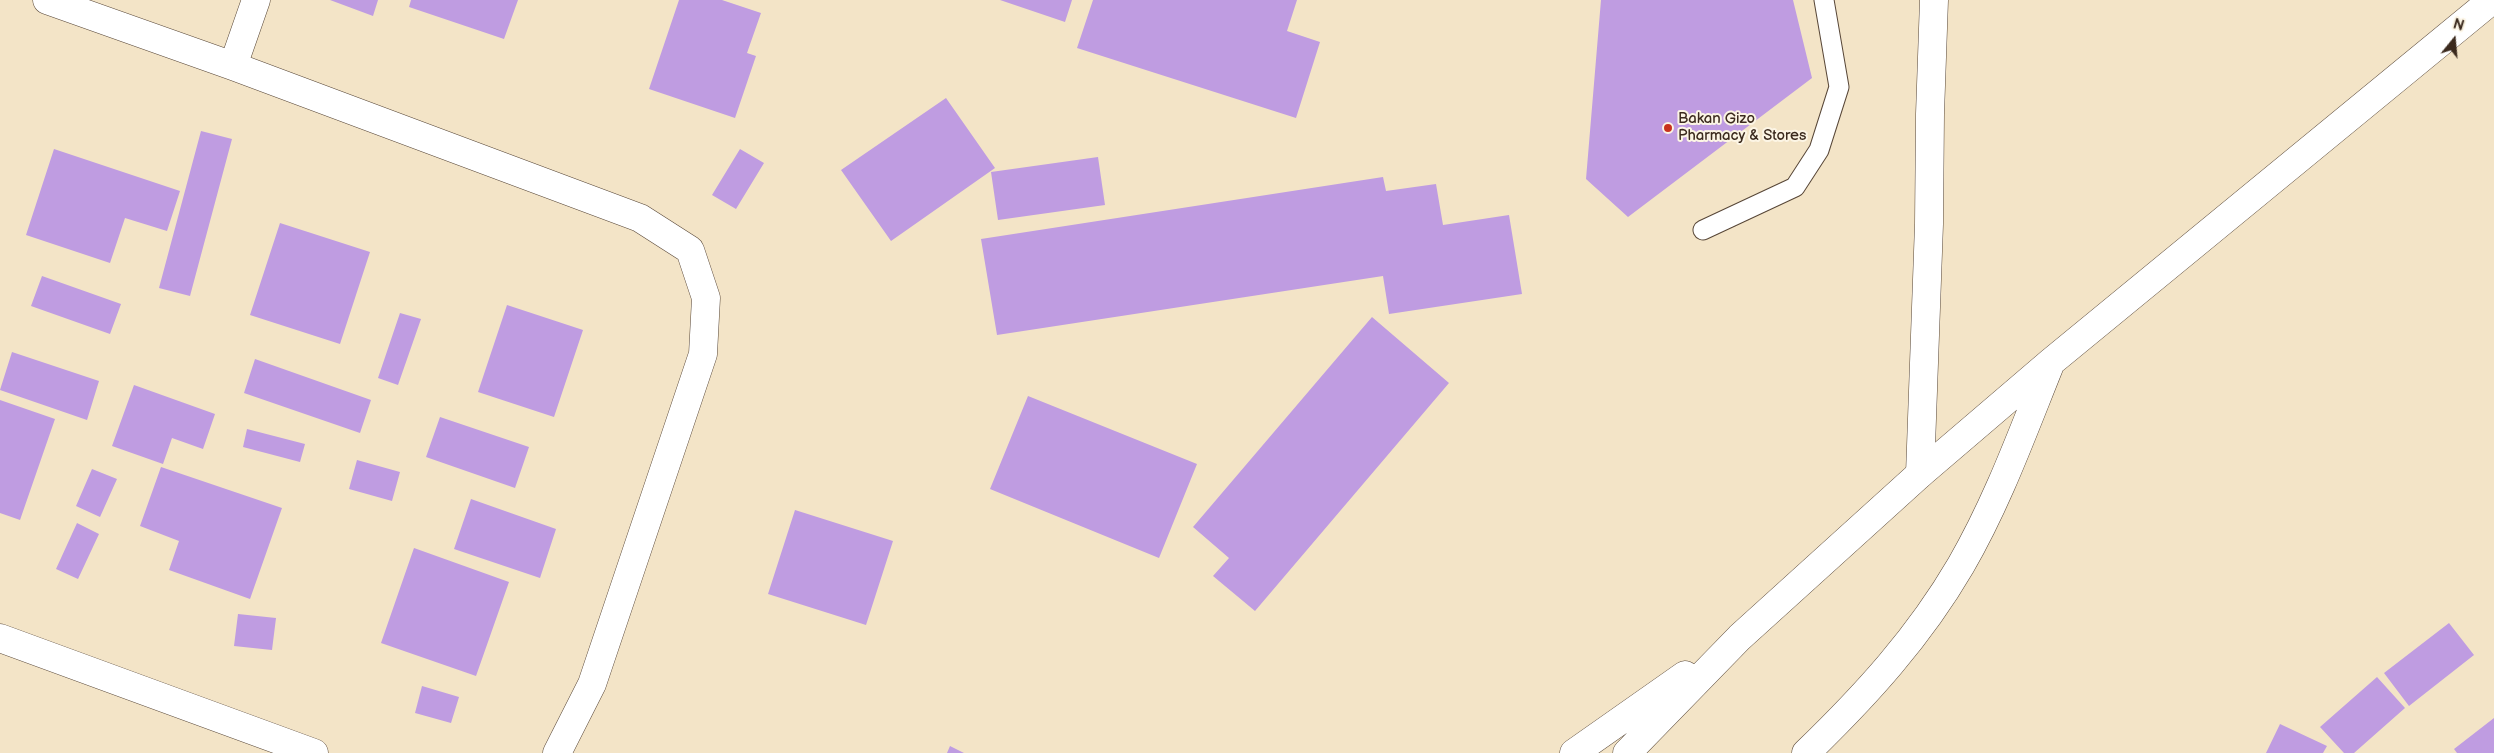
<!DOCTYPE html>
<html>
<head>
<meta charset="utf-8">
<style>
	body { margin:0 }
	#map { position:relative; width:2494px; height:753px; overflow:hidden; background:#f3e4c7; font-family:"Balsamiq Sans",sans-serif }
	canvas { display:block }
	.north { position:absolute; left:2429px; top:15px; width:50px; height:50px; -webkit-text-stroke:4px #fcf5e5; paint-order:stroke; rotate:17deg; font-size:14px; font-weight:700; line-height:20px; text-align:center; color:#3b2a1e }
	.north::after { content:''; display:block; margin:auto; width:18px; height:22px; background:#3b2a1e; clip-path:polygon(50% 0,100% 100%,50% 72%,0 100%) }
</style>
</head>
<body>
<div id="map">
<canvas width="2494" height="753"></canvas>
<div class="north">N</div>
</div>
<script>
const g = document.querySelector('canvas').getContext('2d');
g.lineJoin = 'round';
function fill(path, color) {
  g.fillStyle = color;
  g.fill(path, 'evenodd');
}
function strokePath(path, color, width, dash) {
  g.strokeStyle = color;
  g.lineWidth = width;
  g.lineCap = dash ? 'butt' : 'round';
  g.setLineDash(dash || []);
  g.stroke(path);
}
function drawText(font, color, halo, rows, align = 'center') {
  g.font = font + ' "Balsamiq Sans",sans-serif';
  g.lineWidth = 4;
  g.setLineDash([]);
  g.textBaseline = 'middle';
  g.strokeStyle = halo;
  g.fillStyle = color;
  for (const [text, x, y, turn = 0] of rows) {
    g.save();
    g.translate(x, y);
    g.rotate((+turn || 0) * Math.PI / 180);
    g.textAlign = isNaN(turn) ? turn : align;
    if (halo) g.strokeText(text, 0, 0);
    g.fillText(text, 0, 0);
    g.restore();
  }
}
fill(new Path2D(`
	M330 0H378L373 16Z
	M411 0H518L504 39 409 7Z
	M679 0H722L761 13 747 53 756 56 735 118 649 89Z
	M1000 0H1072L1065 22Z
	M1093 0H1297L1287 31 1320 42 1296 118 1077 48Z
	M1601 0H1793L1812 78 1628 217 1586 179Z
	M946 98 995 168 891 241 841 170Z
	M201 131 232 139 190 296 159 288Z
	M54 149 180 191 167 231 125 218 110 263 26 235Z
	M740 149 764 163 736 209 712 195Z
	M1098 157 1105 205 998 220 991 172Z
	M1383 177 1386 191 1436 184 1443 225 1509 215 1522 294 1389 314 1383 276 997 335 981 239Z
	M280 223 370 252 340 344 250 315Z
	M42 276 121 304 110 334 31 306Z
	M507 305 583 330 554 417 478 392Z
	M400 313 421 319 398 385 378 378Z
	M1372 317 1449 383 1255 611 1213 576 1229 558 1193 527Z
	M12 352 99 381 87 420 0 390Z
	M255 359 371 400 360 433 244 393Z
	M134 385 215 414 203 449 172 438 163 464 112 446Z
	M1028 396 1197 464 1159 558 990 489Z
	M0 400 55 419 20 520 0 513Z
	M440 417 529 447 515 488 426 457Z
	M247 429 305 444 300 462 243 447Z
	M357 460 400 472 392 501 349 489Z
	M161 467 282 508 250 599 169 570 179 541 140 526Z
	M92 469 117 479 100 517 76 506Z
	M471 499 556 529 540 578 454 549Z
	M795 510 893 541 866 625 768 594Z
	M77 523 99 534 78 579 56 569Z
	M414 548 509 582 476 676 381 643Z
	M238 614 276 618 272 650 234 646Z
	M2449 623 2474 655 2409 706 2384 673Z
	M2377 677 2405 708 2354 753H2344L2320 727Z
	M422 686 459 697 451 723 415 713Z
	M2494 718V753H2457L2454 749Z
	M2280 724 2327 746 2323 753H2266Z
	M950 746 964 753H947Z`), '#bf9ce1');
const service = new Path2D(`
	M1703 230 1795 187 1819 150 1839 87 1824 0`);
const minor = new Path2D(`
	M47 0 233 66 640 218 690 250 706 298 703 354 592 684 557 753
	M233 66 256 0
	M0 638 314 753`);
const tertiary = new Path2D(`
	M1920 474 1929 224 1930 114 1934 0`);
const primary = new Path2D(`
	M1574 753 1685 675
	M1627 753 1740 637 1920 474 2051 362 2492 0
	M1806 753C1866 695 1919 637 1961 565 1997 503 2022 434 2049 367`);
strokePath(service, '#574637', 21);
strokePath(minor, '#574637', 29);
strokePath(tertiary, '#574637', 29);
strokePath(primary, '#574637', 29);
strokePath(service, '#fff', 19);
strokePath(minor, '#fff', 28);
strokePath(tertiary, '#fff', 28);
strokePath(primary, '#fff', 28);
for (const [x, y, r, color] of [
	[1668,128,5,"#c8321e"]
]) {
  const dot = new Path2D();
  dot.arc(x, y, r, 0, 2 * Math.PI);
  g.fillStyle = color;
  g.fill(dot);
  strokePath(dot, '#fcf5e5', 2);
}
drawText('15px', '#3b2a1e', '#fcf5e5', [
	["Bakan Gizo",1678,119],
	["Pharmacy & Stores",1678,136]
], 'left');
</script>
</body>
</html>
